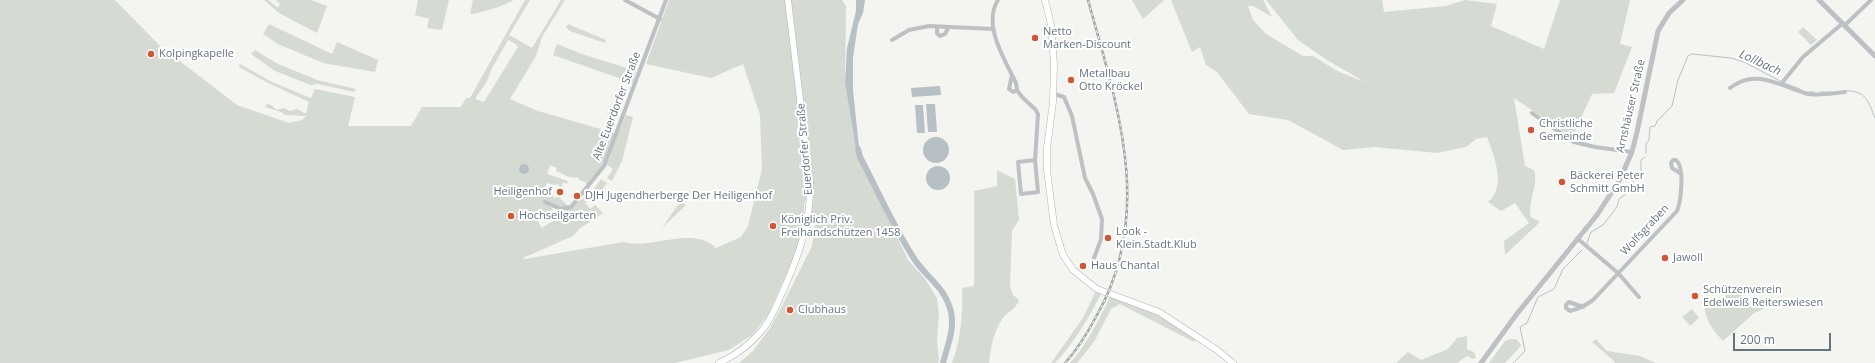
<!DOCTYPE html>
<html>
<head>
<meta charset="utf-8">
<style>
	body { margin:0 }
	#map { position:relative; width:1875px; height:363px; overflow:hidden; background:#f4f4f1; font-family:"Open Sans",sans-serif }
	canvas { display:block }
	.scale { position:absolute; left:1733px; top:333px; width:98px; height:18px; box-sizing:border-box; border:2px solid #66747f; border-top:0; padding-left:5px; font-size:12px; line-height:14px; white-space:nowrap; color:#66747f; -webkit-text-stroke:3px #fff; paint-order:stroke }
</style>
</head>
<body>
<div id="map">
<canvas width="1875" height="363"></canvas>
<div class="scale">200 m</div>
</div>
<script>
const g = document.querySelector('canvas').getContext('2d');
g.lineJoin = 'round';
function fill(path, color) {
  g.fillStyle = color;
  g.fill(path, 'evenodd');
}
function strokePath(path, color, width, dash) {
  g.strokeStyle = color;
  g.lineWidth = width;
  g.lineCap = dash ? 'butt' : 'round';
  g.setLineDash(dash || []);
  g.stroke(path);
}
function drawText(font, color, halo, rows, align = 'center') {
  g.font = font + ' "Open Sans",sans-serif';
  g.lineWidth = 4;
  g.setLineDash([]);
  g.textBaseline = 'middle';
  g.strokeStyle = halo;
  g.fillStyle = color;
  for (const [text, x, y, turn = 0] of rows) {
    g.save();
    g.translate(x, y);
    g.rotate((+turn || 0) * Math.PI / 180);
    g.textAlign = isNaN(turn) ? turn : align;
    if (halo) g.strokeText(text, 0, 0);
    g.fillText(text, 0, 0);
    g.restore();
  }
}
fill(new Path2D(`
	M0 0H115L160 46 237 105 289 123 302 120 306 116 285 115 281 112 265 107 267 104 271 105 277 110 284 108 290 111 297 109 306 114 309 102 266 82 239 67 240 64 272 82 311 98 315 89 355 97 348 126H411L422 107H461L466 98H470L525 0H530L509 35 532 48 561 0H565L542 37 536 56 510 99 538 111 618 134 626 115 633 117 622 161 612 181 607 178 613 169 606 164 611 155 608 153 600 169 587 185 585 182 579 180V178L569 177 556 171 557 168 550 165 547 174 568 181 567 184 563 182 561 188 558 184 554 185 547 183 545 187 547 195 551 193 554 198 559 197 568 206 565 208 547 204 553 209 537 220 542 228 559 217V219L566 214V210L587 196 589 199 585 203 590 209 595 205 603 213 579 229 573 236 523 258 525 259 623 242C652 250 692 225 716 248L741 237 748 226 762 169 760 115 743 64 711 78 646 64 669 0H786L808 180V195L804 204 805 225 801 241 768 315 752 335 729 350 675 363H0ZM508 40 516 44 518 47 484 102 475 99 487 81 491 70Z
	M264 0H268L278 8 280 4 276 0H311L327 6 317 33 279 13Z
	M418 0H449L442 30 427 28 429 19 415 15Z
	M473 0H514L499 7 474 14H470Z
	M791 0H842L846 6 845 83 856 150 908 260 925 279 937 298 939 314 937 340 939 360 938 363H739L753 351 770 328 783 304 812 246 816 219 810 216 813 191 808 141Z
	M1132 0H1164L1143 19Z
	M1171 0H1263L1272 17 1253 6H1248L1253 20 1266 34 1303 56H1313L1337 71 1365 82 1327 60 1298 40 1266 0H1382L1384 12 1446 6 1465 0 1497 4 1491 26 1544 49 1560 0H1630L1620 44 1632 47 1614 93 1592 94 1572 137 1514 98 1525 166 1534 170C1539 185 1527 202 1531 217L1540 222 1505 255 1504 241 1529 223 1515 203 1501 211 1488 202C1507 186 1494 156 1487 137L1476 139 1466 147 1437 153 1375 147 1343 150 1288 120 1249 114 1217 72 1206 65 1200 47 1192 52Z
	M269 24 332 54 337 42 378 60 375 72 323 63 278 44 263 34Z
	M568 24 606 40 605 43 570 31 566 27Z
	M1803 27 1817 40 1811 45 1798 32Z
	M557 44 582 54 636 71 633 83 553 55Z
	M255 50 276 63 317 80 356 89 354 92 318 84 311 85 275 71 251 54Z
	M997 170 1015 179 1019 220 1012 231 1010 286 1013 295 1019 300C1015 311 1009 310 1003 318 993 332 991 347 989 363H952C961 340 963 313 962 288L974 286V191L997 186Z
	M601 179 607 183 599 194 593 190Z
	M682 203 686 205 662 228 677 206Z
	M1097 289 1102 292C1089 317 1075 342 1055 363H1051L1083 318Z
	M1730 292 1741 295 1745 299V304L1749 306 1757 302 1769 306 1753 314 1723 341C1712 329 1705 320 1704 303L1709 302 1715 306C1722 302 1723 296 1730 292Z
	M1110 297C1138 297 1174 322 1197 337L1194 342 1120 304 1111 309 1094 342 1077 363H1070C1087 344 1099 320 1110 297Z
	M1692 309 1699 318 1690 326 1682 317Z
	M1467 336V349L1474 352 1476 358 1473 359 1467 356 1457 363H1396L1408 352 1421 360 1448 349 1457 338Z
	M1510 339H1516L1520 343 1521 346 1505 363H1489L1505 341Z
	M1596 339 1607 351 1640 356 1656 363H1615L1613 360 1592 342Z`), '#d5dad2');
fill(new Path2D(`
	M856 0H865L863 13 858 24 853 58V90L860 157 856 150 845 83 847 48 856 11Z
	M940 86 941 95 912 97 911 88Z
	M926 104H935L937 132H928Z
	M915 105H923L925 133H917Z
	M923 150a13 13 0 1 1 26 0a13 13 0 1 1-26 0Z
	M519 169a5 5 0 1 1 10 0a5 5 0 1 1-10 0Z
	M926 178a12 12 0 1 1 24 0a12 12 0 1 1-24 0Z`), '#b6c0c5');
strokePath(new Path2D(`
	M1784 83 1800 89
	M1845 91C1866 90 1868 101 1875 118
	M1809 92H1814
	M1820 92H1832
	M1646 153V144L1649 140 1650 127 1655 126 1657 121 1672 106 1678 80 1688 56 1692 54 1731 58 1744 62 1782 82
	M1587 243 1591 232 1603 225 1617 207 1619 199 1627 193 1629 186 1637 177 1641 171V160L1645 157
	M1513 363 1525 351 1520 327 1527 323 1538 297 1554 289 1563 269 1582 250`), '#b6c0c5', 1);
strokePath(new Path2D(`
	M858 149 860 157C878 191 894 228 915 260 928 279 945 287 951 312 955 329 947 347 943 363`), '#b6c0c5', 6);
const primary = new Path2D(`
	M1045 0 1051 25 1054 64 1053 102 1047 148V170L1054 225 1063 255 1073 270 1097 289 1159 312 1217 350 1233 363
	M719 363C736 355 751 344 763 329 772 318 777 304 783 291 799 255 811 222 810 182L788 0`);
strokePath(primary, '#b1b5b8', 7);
strokePath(new Path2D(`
	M625 0 660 19
	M998 0C982 25 1005 60 1016 83L1017 90 1022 97 1035 109 1038 114 1035 160 1038 192 1021 194 1018 162 1035 160
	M1845 25 1871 0
	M937 27V33L940 36 945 34 948 28
	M892 40 909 30 929 26 993 29
	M1012 75 1009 89 1013 92 1017 90
	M1781 84 1803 57 1843 23
	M1730 88C1755 68 1778 85 1805 93 1816 97 1833 93 1845 92
	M1054 94 1064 97 1072 116 1085 178 1093 194 1102 219 1101 239 1093 261
	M1532 113 1574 142 1595 147 1632 152
	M545 202 561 209 571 207 604 166 666 0
	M1577 238 1618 273 1639 297
	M1583 307 1569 302 1566 305V308L1570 311C1579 309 1586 305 1593 300L1677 211C1681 201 1685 167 1676 160H1673L1671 163 1672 168 1680 173`), '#bdc1c4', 4);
strokePath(new Path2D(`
	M1819 0 1875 56
	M1481 363 1516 315 1597 215 1619 181 1632 152 1637 132 1658 31 1669 13 1683 0`), '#bdc1c4', 5);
strokePath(primary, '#fff', 6);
const rail = new Path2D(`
	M1065 363C1078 349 1088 332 1097 315 1155 212 1117 105 1088 0`);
strokePath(rail, '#9fa5a9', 2.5);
strokePath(rail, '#fff', 1, [3]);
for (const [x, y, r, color] of [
	[1035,38,4,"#d05634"],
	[151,54,4,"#d05634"],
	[1071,80,4,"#d05634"],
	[1531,130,4,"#d05634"],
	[1562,182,4,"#d05634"],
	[560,192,4,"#d05634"],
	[577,196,4,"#d05634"],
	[511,216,4,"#d05634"],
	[773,226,4,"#d05634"],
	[1108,238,4,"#d05634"],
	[1665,258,4,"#d05634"],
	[1083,266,4,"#d05634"],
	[1695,296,4,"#d05634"],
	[790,310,4,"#d05634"]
]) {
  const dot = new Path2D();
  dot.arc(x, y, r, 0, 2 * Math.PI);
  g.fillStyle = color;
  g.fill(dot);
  strokePath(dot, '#fff', 1.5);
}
drawText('11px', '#66747f', '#fff', [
	["Netto",1043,32],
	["Marken-Discount",1043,45],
	["Kolpingkapelle",159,54],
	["Metallbau",1079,74],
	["Otto Kröckel",1079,87],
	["Christliche",1539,124],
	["Gemeinde",1539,137],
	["Bäckerei Peter",1570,176],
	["Schmitt GmbH",1570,189],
	["Heiligenhof",552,192,"right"],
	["DJH Jugendherberge Der Heiligenhof",585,196],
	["Hochseilgarten",519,216],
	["Königlich Priv.",781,220],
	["Freihandschützen 1458",781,233],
	["Look -",1116,232],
	["Klein.Stadt.Klub",1116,245],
	["Jawoll",1673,258],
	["Haus Chantal",1091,266],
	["Schützenverein",1703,290],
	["Edelweiß Reiterswiesen",1703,303],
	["Clubhaus",798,310]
], 'left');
drawText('11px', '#66747f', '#fff', [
	["Alte Euerdorfer Straße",617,106,-69],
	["Arnshäuser Straße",1631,106,-77],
	["Euerdorfer Straße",805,149,-95],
	["Wolfsgraben",1645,230,-47]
]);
drawText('italic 12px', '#62757c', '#fff', [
	["Lollbach",1760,63,25]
]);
</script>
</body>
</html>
